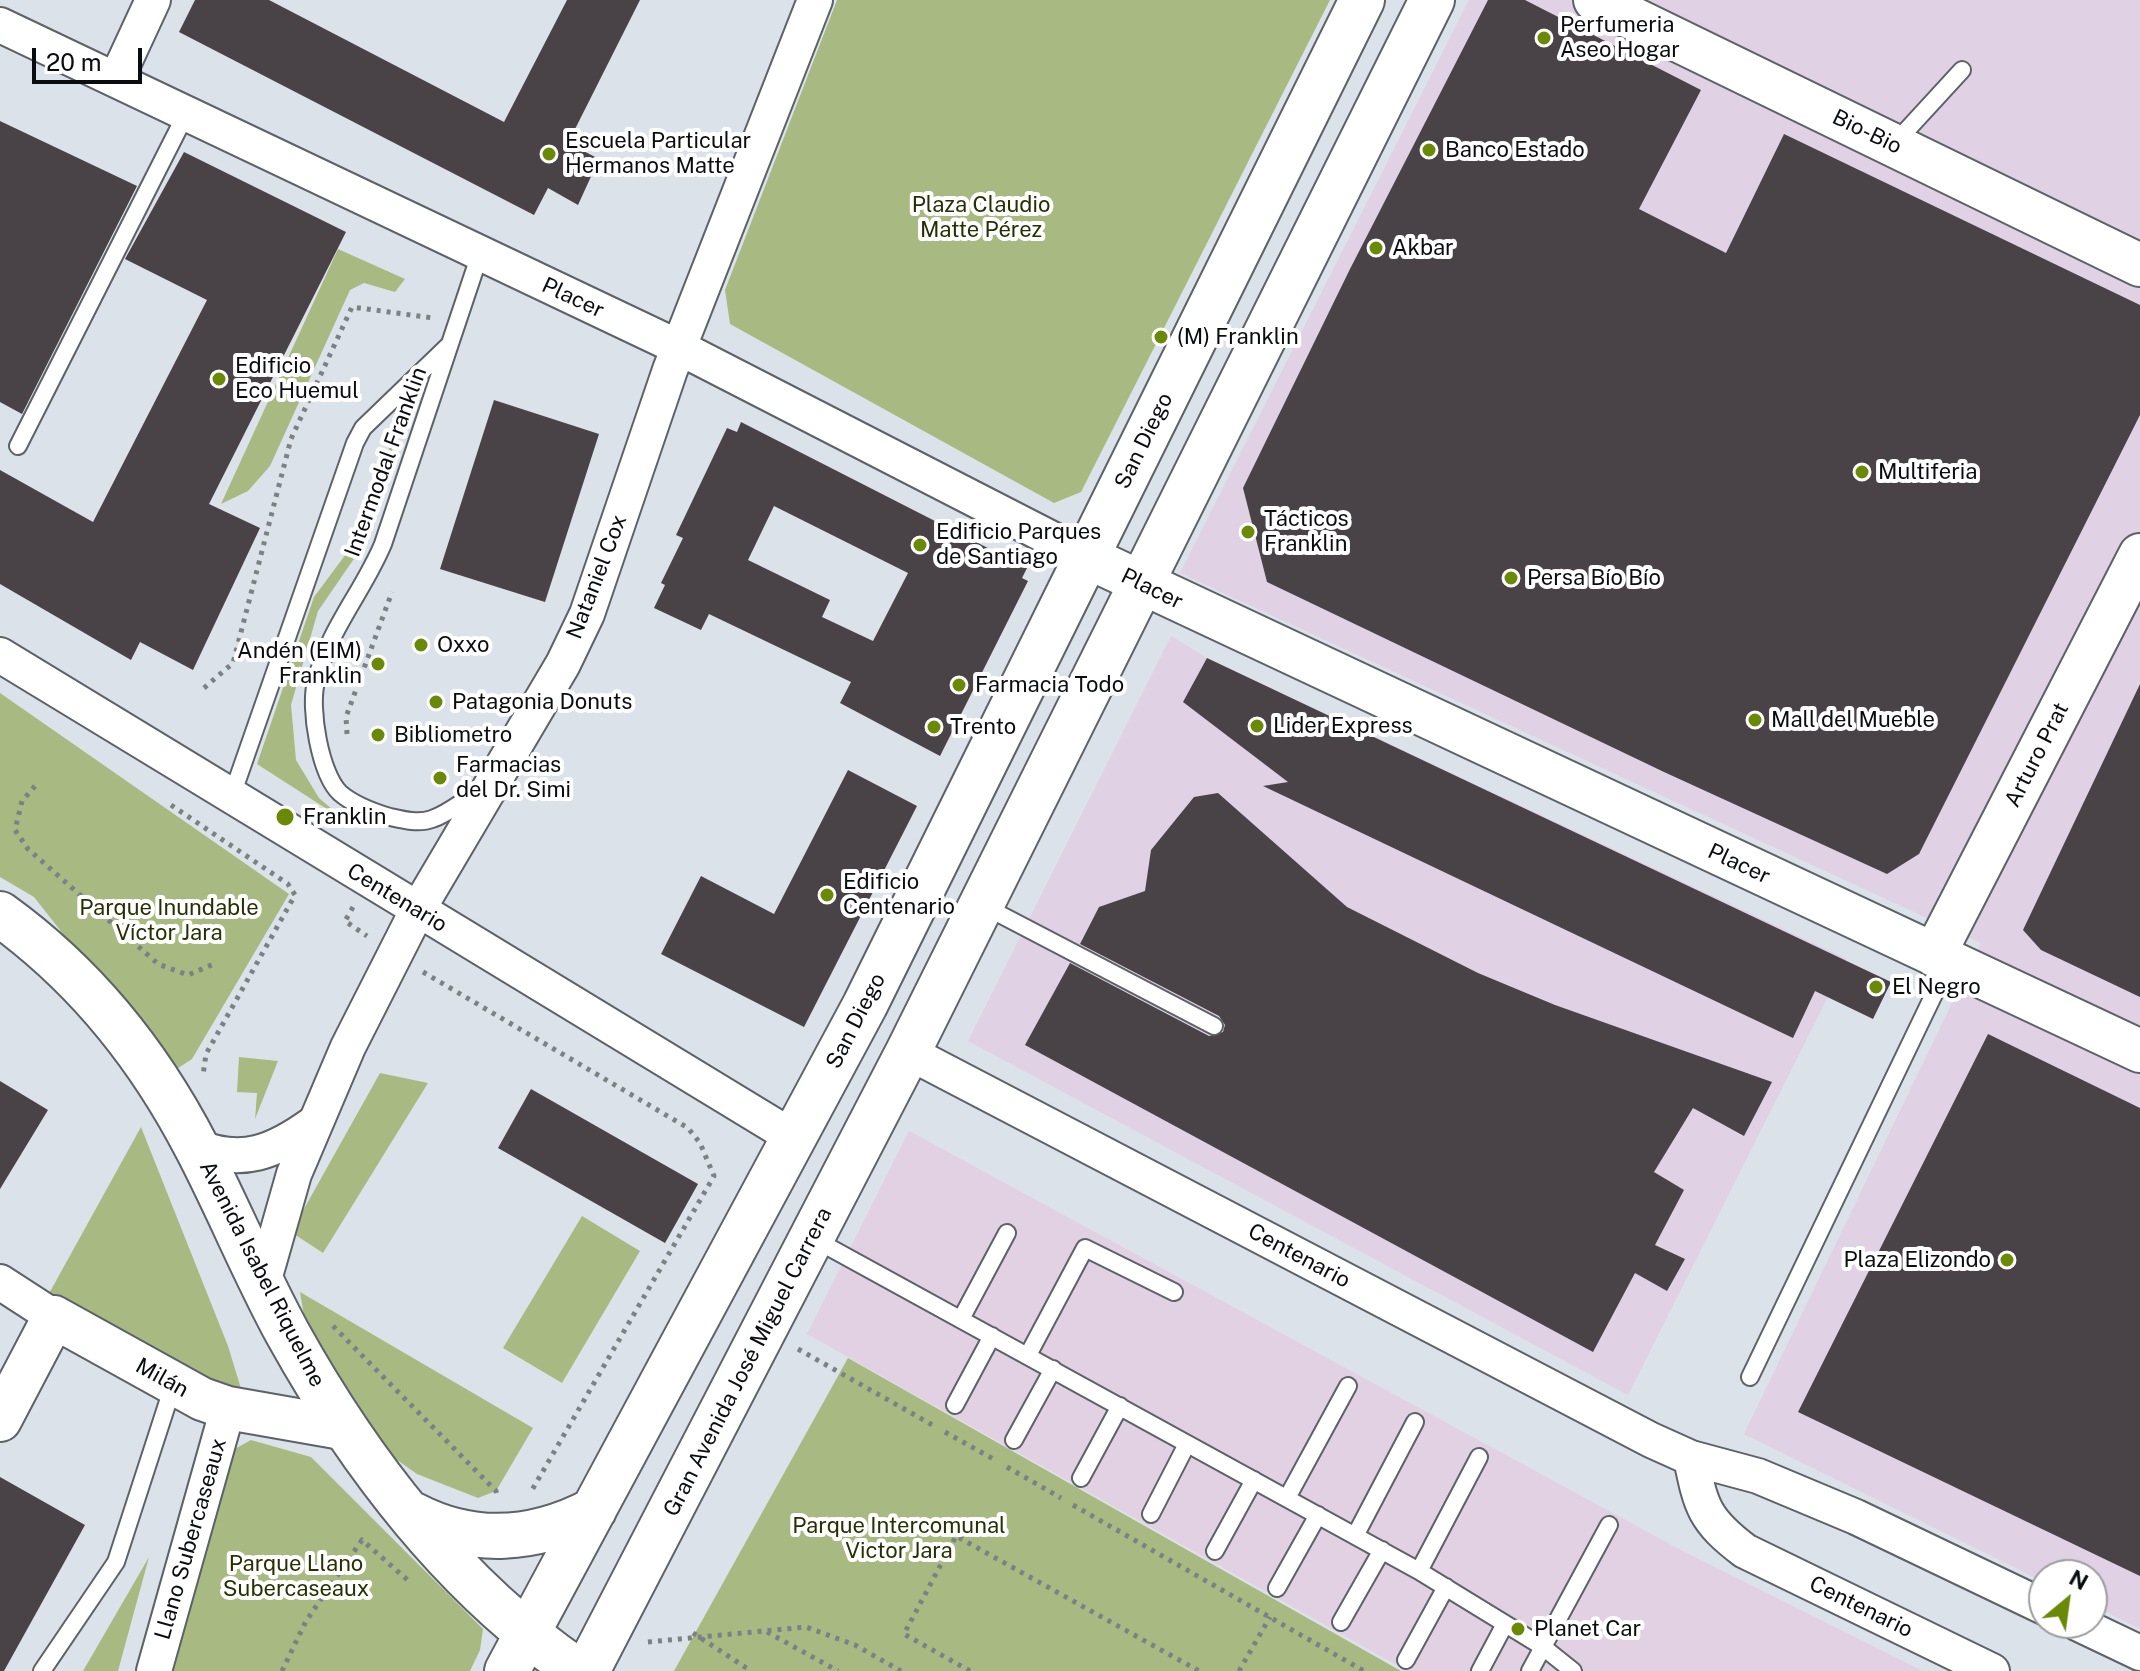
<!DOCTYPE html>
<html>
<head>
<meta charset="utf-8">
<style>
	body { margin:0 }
	#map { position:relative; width:2140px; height:1671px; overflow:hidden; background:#dbe2e9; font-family:"Public Sans",sans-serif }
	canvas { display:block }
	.north { position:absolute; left:2028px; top:1559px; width:80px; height:80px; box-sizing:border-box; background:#fff; border:2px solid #9d9e9f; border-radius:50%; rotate:29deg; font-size:22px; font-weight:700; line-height:32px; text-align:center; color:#0a0c0f }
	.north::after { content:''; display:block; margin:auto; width:28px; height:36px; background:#6a8907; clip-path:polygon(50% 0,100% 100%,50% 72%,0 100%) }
	.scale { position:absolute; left:32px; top:48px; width:110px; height:36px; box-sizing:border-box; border:4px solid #0a0c0f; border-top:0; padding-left:10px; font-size:24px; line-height:28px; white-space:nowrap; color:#0a0c0f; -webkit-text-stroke:6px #fff; paint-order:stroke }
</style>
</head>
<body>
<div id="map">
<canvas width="2140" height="1671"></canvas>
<div class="north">N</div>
<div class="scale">20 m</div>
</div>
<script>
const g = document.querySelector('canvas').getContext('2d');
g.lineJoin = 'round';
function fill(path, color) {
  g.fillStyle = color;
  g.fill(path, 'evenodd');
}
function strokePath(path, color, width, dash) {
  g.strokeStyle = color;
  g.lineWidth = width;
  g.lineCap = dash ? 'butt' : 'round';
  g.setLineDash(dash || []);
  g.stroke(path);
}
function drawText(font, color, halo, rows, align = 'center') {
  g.font = font + ' "Public Sans",sans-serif';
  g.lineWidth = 8;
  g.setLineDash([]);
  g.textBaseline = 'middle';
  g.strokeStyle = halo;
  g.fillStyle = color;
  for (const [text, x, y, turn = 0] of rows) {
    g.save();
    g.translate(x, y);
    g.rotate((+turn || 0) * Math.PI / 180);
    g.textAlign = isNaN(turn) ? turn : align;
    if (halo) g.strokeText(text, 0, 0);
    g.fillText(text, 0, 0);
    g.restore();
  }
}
fill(new Path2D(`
	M1469 0H2140V1629L2092 1605V1575H2044V1582L1744 1434 1981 943 1180 573Z
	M1171 636 1207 658 1847 959 1628 1395 968 1041Z`), '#e0d1e4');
fill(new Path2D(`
	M909 1131 1679 1549 1923 1671H1407L807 1334Z`), '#e1d1e3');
fill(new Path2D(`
	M837 0H1330L1081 492 1054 503 730 324 725 290Z
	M338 249 405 279 395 292 364 283 350 290 270 466 248 491 221 504Z
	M396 437 360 550 318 611 291 705 296 760 319 798 347 822 257 764 314 597 346 554 376 471Z
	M0 693 289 894 192 1059 172 1072 34 897 0 877Z
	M239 1057 278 1061 255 1119 257 1093 237 1092Z
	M380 1073 428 1083 323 1253 291 1232Z
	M141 1127 228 1346 246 1405 46 1299Z
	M582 1216 640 1251 562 1383 503 1348Z
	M300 1292 533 1428 496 1491 478 1498 417 1474 390 1455 305 1322Z
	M848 1358 1401 1671H674Z
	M251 1440 311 1457 483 1629 480 1650 470 1671H170L231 1451Z
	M149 1557 118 1671H83Z`), '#a8ba81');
fill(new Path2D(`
	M195 0H269L504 122 567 0H640L568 143 599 159 578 205 548 188 534 215 179 32Z
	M1488 0H1525L1701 90 1639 209 1726 253 1784 134 2140 305V415L1919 854 1887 874 1664 772 1267 582 1243 488 1350 269Z
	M0 121 137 186 22 414 0 402Z
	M184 152 346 232 209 504 260 528 193 670 140 642 131 660 0 584V470L93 522 207 300 125 259Z
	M494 400 599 434 545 602 440 569Z
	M741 422 1027 568 1022 578 1028 581 940 756 840 703 851 682 709 614 701 630 654 608 665 585 661 583 683 538 676 535 727 428 737 432ZM774 506 908 573 873 641 822 617 830 600 748 560Z
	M1207 658 1891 982 1873 1019 1815 991 1793 1038 1263 786 1288 782 1183 702Z
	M2140 684V997L2041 950 2023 930Z
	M848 770 917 806 804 1027 661 954 701 876 774 914Z
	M1218 793 1347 907 1478 973 1555 1005 1772 1082 1744 1136 1693 1108 1654 1172 1684 1190 1655 1245 1685 1259 1667 1291 1635 1273 1593 1352 1025 1045 1070 963 1209 1036 1223 1032 1225 1025 1219 1016 1080 944 1099 907 1145 891 1151 850 1194 797Z
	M1988 1034 2140 1108V1576L1798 1412Z
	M0 1081 48 1110 0 1189Z
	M531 1089 698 1184 665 1243 498 1148Z
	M0 1477 85 1525 4 1671H0Z`), '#494247');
const service = new Path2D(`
	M1894 144 1962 70
	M18 446 186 114
	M480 791C465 799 448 814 432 819 419 824 403 820 390 817 373 812 354 805 340 793 320 774 309 708 316 682 328 630 363 592 383 544L480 254
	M231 798 355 443 363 428 448 346
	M982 905 1214 1026
	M814 1239 1419 1571 1543 1647 1573 1671
	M961 1319 1007 1233
	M1028 1355 1085 1248 1174 1292
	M1750 1377 1949 963
	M955 1405 992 1336
	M1014 1440 1053 1369
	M1081 1478 1120 1406
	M1287 1498 1348 1386
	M1151 1514 1187 1444
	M1355 1536 1415 1422
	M1215 1551 1254 1480
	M1419 1571 1479 1457
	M1277 1588 1318 1515
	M1341 1622 1382 1550
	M1406 1660 1446 1587
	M42 1671 116 1562 173 1386
	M1480 1671 1505 1624
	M1530 1671 1609 1525`);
const minor = new Path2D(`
	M0 25 680 348 1087 557
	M116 80 153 0
	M0 655 796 1139
	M908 1052 1651 1440 1691 1458 1758 1476 1856 1517 2044 1607
	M197 1147C243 1165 274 1152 313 1124
	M0 1282 54 1317
	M263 1283 294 1174 348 1047 417 911 563 664 587 614 670 370 815 0
	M1691 1458C1701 1507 1704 1520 1745 1551L1992 1671
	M2077 1623 2140 1653
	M154 1671 228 1408`);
const tertiary = new Path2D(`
	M1595 0 2140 265
	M1087 557 2140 1051
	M1934 955 2140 555
	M0 1420 54 1317 202 1399 228 1408 342 1428`);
const primary = new Path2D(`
	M0 914C86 976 149 1055 197 1148 229 1209 255 1274 288 1334 359 1462 455 1588 578 1671
	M414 1515C474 1546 535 1541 594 1510
	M507 1671 865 1005 1362 0
	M587 1671 908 1052 1432 0`);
strokePath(service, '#5c6268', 20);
strokePath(minor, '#5c6268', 38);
strokePath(tertiary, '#5c6268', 46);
strokePath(primary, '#5c6268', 48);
strokePath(new Path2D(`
	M204 688 233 663 291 439 352 307 433 318
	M347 734 346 717 392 592
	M35 786 22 801 15 830 28 849 158 964 188 975 216 963
	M171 805 288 884 295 895 206 1054 203 1075
	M353 907 345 921 367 936
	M423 972 688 1128 700 1143 714 1176 532 1490
	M333 1326 496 1491 498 1497
	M798 1349 936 1427
	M945 1432 995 1460
	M1007 1467 1061 1498
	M1073 1505 1364 1671
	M767 1632 838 1671
	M693 1633 751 1671
	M648 1642 806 1627 855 1645 901 1671
	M282 1671 306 1621 362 1540 411 1583
	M970 1671 904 1634 956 1536 1199 1671
	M1239 1671 1270 1617`), '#7c8186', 5, [4, 6]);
strokePath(service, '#fff', 16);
strokePath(minor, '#fff', 34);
strokePath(tertiary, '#fff', 42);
strokePath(primary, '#fff', 44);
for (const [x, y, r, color] of [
	[1544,38,8,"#6a8907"],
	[1429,150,8,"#6a8907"],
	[549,154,8,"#6a8907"],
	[1376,248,8,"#6a8907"],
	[1161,337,8,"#6a8907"],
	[219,379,8,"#6a8907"],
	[1862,472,8,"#6a8907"],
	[1248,532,8,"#6a8907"],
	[920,545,8,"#6a8907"],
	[1511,578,8,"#6a8907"],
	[421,645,8,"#6a8907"],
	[378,664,8,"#6a8907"],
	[959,685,8,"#6a8907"],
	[436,702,8,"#6a8907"],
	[1755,720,8,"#6a8907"],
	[1257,726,8,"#6a8907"],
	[934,727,8,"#6a8907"],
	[378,735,8,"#6a8907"],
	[440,778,8,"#6a8907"],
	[285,817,10,"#6a8907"],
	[827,895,8,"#6a8907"],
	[1876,987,8,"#6a8907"],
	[2007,1260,8,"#6a8907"],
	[1518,1629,8,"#6a8907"]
]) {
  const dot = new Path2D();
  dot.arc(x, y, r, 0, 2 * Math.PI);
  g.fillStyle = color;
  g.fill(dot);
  strokePath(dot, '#fff', 3);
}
drawText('22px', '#0a0c0f', '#fff', [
	["Perfumeria",1560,25],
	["Aseo Hogar",1560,50],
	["Escuela Particular",565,141],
	["Hermanos Matte",565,166],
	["Banco Estado",1445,150],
	["Akbar",1392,248],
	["(M) Franklin",1177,337],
	["Edificio",235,366],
	["Eco Huemul",235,391],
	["Multiferia",1878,472],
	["Tácticos",1264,519],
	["Franklin",1264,544],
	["Edificio Parques",936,532],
	["de Santiago",936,557],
	["Persa Bío Bío",1527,578],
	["Oxxo",437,645],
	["Andén (EIM)",362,651,"right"],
	["Franklin",362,676,"right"],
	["Farmacia Todo",975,685],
	["Patagonia Donuts",452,702],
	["Mall del Mueble",1771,720],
	["Lider Express",1273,726],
	["Trento",950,727],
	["Bibliometro",394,735],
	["Farmacias",456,765],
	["del Dr. Simi",456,790],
	["Franklin",303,817],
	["Edificio",843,882],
	["Centenario",843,907],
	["El Negro",1892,987],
	["Plaza Elizondo",1991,1260,"right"],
	["Planet Car",1534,1629]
], 'left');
drawText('22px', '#0a0c0f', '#fff', [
	["Bio-Bio",1867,132,26],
	["Placer",573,298,25],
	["San Diego",1144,441,-64],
	["Intermodal Franklin",386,462,-70],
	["Nataniel Cox",597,577,-69],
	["Placer",1152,589,26],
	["Arturo Prat",2037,755,-63],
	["Placer",1739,864,25],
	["Centenario",397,898,31],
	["San Diego",856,1021,-63],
	["Centenario",1299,1256,28],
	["Avenida Isabel Riquelme",262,1274,63],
	["Gran Avenida José Miguel Carrera",748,1362,-63],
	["Milán",162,1378,29],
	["Llano Subercaseaux",191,1539,-74],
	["Centenario",1861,1607,26]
]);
drawText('22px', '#253103', '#fff', [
	["Plaza Claudio",981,205],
	["Matte Pérez",981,230],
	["Parque Inundable",169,908],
	["Víctor Jara",169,933],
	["Parque Intercomunal",899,1526],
	["Victor Jara",899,1551],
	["Parque Llano",296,1564],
	["Subercaseaux",296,1589]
]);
</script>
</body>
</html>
